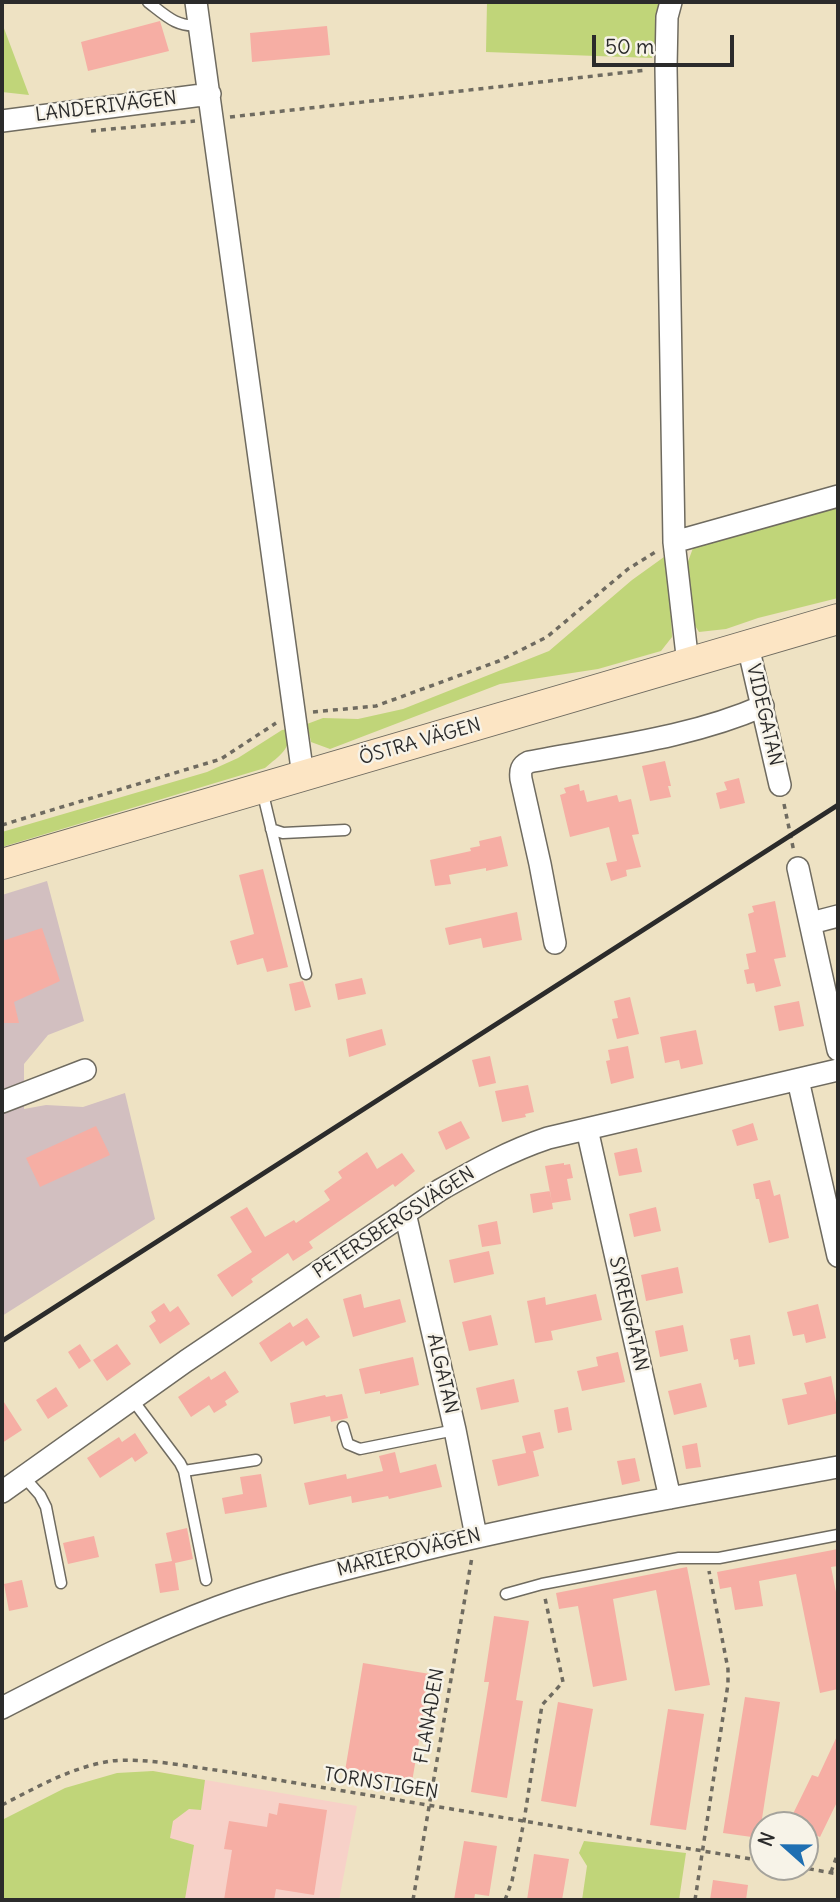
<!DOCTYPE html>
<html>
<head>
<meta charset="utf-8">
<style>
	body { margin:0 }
	#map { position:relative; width:840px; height:1902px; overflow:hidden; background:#eee2c3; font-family:Delius,sans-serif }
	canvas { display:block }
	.frame { position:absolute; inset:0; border:4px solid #2b2b2b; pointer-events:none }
	.north { position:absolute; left:749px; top:1811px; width:70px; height:70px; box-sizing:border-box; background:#f7f3e8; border:2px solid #a5a39c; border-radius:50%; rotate:291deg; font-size:19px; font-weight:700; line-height:28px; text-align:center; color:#2b2b2b }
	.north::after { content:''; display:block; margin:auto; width:24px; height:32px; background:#1f6fb2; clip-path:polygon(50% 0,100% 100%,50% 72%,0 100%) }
	.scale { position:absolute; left:592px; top:35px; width:142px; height:32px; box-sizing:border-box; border:4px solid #2b2b2b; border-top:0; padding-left:9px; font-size:21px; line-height:24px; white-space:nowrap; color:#2b2b2b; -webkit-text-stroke:5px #f7f3e8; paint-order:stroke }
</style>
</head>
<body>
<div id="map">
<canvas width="840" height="1902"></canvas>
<div class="frame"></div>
<div class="north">N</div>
<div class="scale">50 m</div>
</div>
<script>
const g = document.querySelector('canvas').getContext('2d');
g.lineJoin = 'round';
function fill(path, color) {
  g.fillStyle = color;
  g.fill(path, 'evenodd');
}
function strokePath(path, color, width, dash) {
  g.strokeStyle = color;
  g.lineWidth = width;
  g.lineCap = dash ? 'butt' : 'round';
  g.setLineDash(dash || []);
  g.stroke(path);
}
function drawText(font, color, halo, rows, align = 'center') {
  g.font = font + ' Delius,sans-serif';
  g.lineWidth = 5;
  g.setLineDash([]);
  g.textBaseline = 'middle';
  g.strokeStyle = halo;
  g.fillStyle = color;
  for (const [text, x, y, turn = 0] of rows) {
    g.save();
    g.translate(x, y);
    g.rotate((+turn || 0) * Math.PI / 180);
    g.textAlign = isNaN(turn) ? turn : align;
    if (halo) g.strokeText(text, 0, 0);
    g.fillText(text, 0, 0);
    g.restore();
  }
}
fill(new Path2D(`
	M153 1771 357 1806 339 1900H96L122 1776Z`), '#f7d1c8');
fill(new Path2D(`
	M47 881 84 1021 48 1035 24 1064V1109L46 1105 83 1107 125 1093 155 1219 2 1316V895Z`), '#d2bfc0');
fill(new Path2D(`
	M487 2H665L652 58 486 52Z
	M2 23 29 95 2 92Z
	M838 504V598L758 618 726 629 699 632 685 610 686 567 693 548C742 534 789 515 838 504Z
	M664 557 669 576 672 637 661 651 598 669 500 684 330 749 311 742 307 724 323 718 358 719 403 709 549 651 632 580Z
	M289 729C291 750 280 755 265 768L2 847V832L207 772 238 758 282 730Z
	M153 1771 205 1780 201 1810 189 1809 173 1821 170 1838 194 1845 185 1899 188 1900H2V1820L65 1788 117 1773Z
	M584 1841 686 1853 679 1900H582L587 1866 579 1853Z`), '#c0d579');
fill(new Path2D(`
	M160 21 169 51 88 71 81 42Z
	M327 26 330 55 252 62 250 33Z
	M665 761 671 786H668L671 797 650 801 642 766Z
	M739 778 745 803 720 809 716 793 727 790 724 782Z
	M579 784 580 791 584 790 587 802 617 795 619 802 631 799 639 834 632 835 641 867 626 870 627 876 611 881 606 863 617 861 609 827 570 837 560 795 566 793 564 788Z
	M501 836 508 866 486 871V868L449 875 451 884 435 886 430 860 471 851 470 848 480 846 479 841Z
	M263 869 288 967 267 972 263 958 237 965 230 941 254 934 239 875Z
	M775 901 786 957 774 959 781 986 756 992 754 983 747 984 744 970 749 969 746 954 756 952 748 914 754 912 752 906Z
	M517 912 522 940 483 948 481 938 449 945 445 928Z
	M42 928 60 981 14 1002 19 1023H2V941Z
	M362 978 366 994 338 1000 335 984Z
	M303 981 311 1007 295 1011 289 984Z
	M630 997 639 1034 617 1039 612 1019 618 1018 614 1001Z
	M799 1001 804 1026 779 1031 774 1006Z
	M382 1029 386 1045 349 1057 346 1039Z
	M696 1030 703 1064 681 1069 679 1060 665 1063 660 1037Z
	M628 1046 634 1078 611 1084 606 1061 610 1060 608 1050Z
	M490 1056 496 1083 479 1087 472 1060Z
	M528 1085 534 1112 525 1114 526 1117 502 1122 495 1091Z
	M461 1121 470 1138 446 1150 438 1132Z
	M753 1123 758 1140 737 1146 732 1130Z
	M96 1126 110 1155 40 1187 26 1158Z
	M637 1148 642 1172 619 1176 614 1153Z
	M367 1152 377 1169 402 1153 415 1171 395 1187 393 1184 309 1242 313 1248 293 1261 288 1253 251 1279 253 1282 232 1297 217 1275 252 1252 230 1217 247 1207 265 1237 294 1220 296 1223 330 1200 324 1191 342 1178 338 1172Z
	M564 1163V1165L570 1164 573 1178 567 1179 571 1200 552 1203 545 1166Z
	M770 1180 774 1196 780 1194 789 1238 769 1243 759 1199H756L753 1184Z
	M550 1191 553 1209 533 1213 530 1194Z
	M656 1207 661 1231 634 1237 629 1214Z
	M497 1221 501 1244 482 1247 478 1225Z
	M489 1251 494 1274 454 1283 449 1260Z
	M678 1267 683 1293 646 1301 641 1275Z
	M361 1294 364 1308 400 1299 406 1322 353 1337 343 1299Z
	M596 1294 602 1320 551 1331 553 1340 535 1343 527 1301 545 1297 546 1305Z
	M164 1303 170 1312 178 1306 190 1324 160 1344 149 1326 156 1321 151 1312Z
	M818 1304 826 1338 806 1343 804 1334 793 1336 787 1312Z
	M491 1315 498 1345 469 1351 462 1322Z
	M307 1318 320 1337 306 1346 303 1341 271 1362 259 1343 290 1322 293 1327Z
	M683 1325 688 1351 660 1357 655 1331Z
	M750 1335 755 1364 739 1367 738 1359 734 1360 730 1339Z
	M80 1344 91 1361 79 1369 68 1352Z
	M117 1344 131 1364 107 1381 93 1360Z
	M618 1352 625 1382 582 1391 577 1371 598 1366 596 1357Z
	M413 1357 419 1385 380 1394V1391L365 1394 359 1369Z
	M225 1371 239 1392 225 1401 227 1405 214 1413 209 1405 191 1417 178 1397 209 1376 211 1380Z
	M831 1376 838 1413 788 1425 782 1399 807 1394 804 1383Z
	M514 1379 519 1402 481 1410 476 1388Z
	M701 1383 707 1407 674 1415 668 1391Z
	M56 1387 68 1406 48 1419 36 1400Z
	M342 1394 348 1418 331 1422 330 1416 294 1424 290 1403 325 1395 326 1397Z
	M2 1399 22 1430 2 1443Z
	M568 1407 572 1430 558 1433 554 1410Z
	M540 1432 544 1448 530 1452 533 1451 539 1476 498 1486 492 1460 526 1453 522 1436Z
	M135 1433 148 1453 135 1462 132 1457 100 1478 87 1458 119 1437 122 1442Z
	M697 1443 701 1467 686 1469 682 1446Z
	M395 1452 400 1473 436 1464 442 1487 389 1499 388 1496 352 1503 351 1496 309 1505 304 1483 346 1474 347 1479 383 1471 379 1456Z
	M635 1458 640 1481 622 1485 617 1461Z
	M261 1474 267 1507 225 1514 222 1498 243 1494 240 1477Z
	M187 1528 193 1559 175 1563 179 1590 160 1593 155 1564 172 1561 166 1533Z
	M94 1536 99 1557 68 1564 63 1543Z
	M838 1549V1566L831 1567 838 1602V1689L820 1693 796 1574 759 1581 763 1606 735 1610 731 1587 720 1589 717 1572Z
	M687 1567 710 1685 675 1691 656 1590 613 1599 627 1680 593 1687 578 1606 559 1609 556 1593Z
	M22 1580 28 1607 9 1611 4 1584Z
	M494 1616 529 1621 516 1700 523 1701 507 1798 471 1792 489 1682H484Z
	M363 1663 430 1674 412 1782 345 1771Z
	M745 1697 780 1702 759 1838 723 1833Z
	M558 1702 593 1709 576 1807 541 1801Z
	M668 1709 704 1714 686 1830 650 1825Z
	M838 1734V1800L820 1837 805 1830V1825L789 1822 812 1775 818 1777Z
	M279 1803 327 1810 314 1895 276 1889 274 1900H224L232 1850 224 1849 229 1821 267 1827 269 1813 277 1815Z
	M464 1841 497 1846 489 1896 475 1894 474 1900H454Z
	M534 1854 569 1859 562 1900H527Z
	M713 1880 748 1885 746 1900H710Z`), '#f6aea4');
const lane = new Path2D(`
	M148 2C165 15 177 28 199 25
	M262 790 306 974
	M271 829 283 833 345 830
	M132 1399 180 1463 184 1471 206 1580
	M343 1427 348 1444 360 1449 455 1430
	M184 1471 256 1460
	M24 1477 40 1495 46 1507 61 1583
	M506 1594 542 1584 679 1558H719L838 1535`);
const street = new Path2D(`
	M196 2 303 776
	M671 2 667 17 666 68 674 542 688 664
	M2 121 210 94
	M674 542 838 496
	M748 646 780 785
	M798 868 838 1050
	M811 923 838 916
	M555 943 540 864 521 779C520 770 521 766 529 762 607 747 690 738 763 706
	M798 1080 838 1256
	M2 1102 85 1070
	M587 1129 670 1498
	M405 1213 455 1430 476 1536
	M2 1492 186 1361 440 1190C475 1170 509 1151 548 1138L838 1070
	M2 1708C72 1672 143 1635 218 1607 278 1585 340 1570 402 1555 546 1519 692 1494 838 1467`);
const secondary = new Path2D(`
	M2 864 838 619`);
strokePath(lane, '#6f6b60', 13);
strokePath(street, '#6f6b60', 24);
strokePath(secondary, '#6f6b60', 32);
strokePath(new Path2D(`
	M230 117 647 70
	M91 131 195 121
	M313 712 376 706 499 661 547 637 628 569 657 551
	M784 804 794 852
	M2 825 221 759 276 723
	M2 1805C37 1787 72 1767 111 1761 144 1757 196 1768 230 1772L763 1861
	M799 1867 838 1874
	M831 1872 838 1853
	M413 1900 472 1557
	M505 1900 512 1881 524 1821 542 1705 563 1682 545 1598
	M695 1900 728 1684V1669L709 1571`), '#6f6b60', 3.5, [5, 5]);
strokePath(lane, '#fff', 10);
strokePath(street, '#fff', 21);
strokePath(secondary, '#fce5c4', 30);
strokePath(new Path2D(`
	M2 1341 838 805`), '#2b2b2b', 5);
drawText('19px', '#2b2b2b', '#f7f3e8', [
	["LANDERIVÄGEN",106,107,-7],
	["VIDEGATAN",764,715,77],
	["ÖSTRA VÄGEN",420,742,-16],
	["PETERSBERGSVÄGEN",394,1223,-33],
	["SYRENGATAN",628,1314,77],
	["ALGATAN",442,1374,77],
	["MARIEROVÄGEN",409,1553,-14],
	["FLANADEN",430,1716,-80],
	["TORNSTIGEN",381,1784,9]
]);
</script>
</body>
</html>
